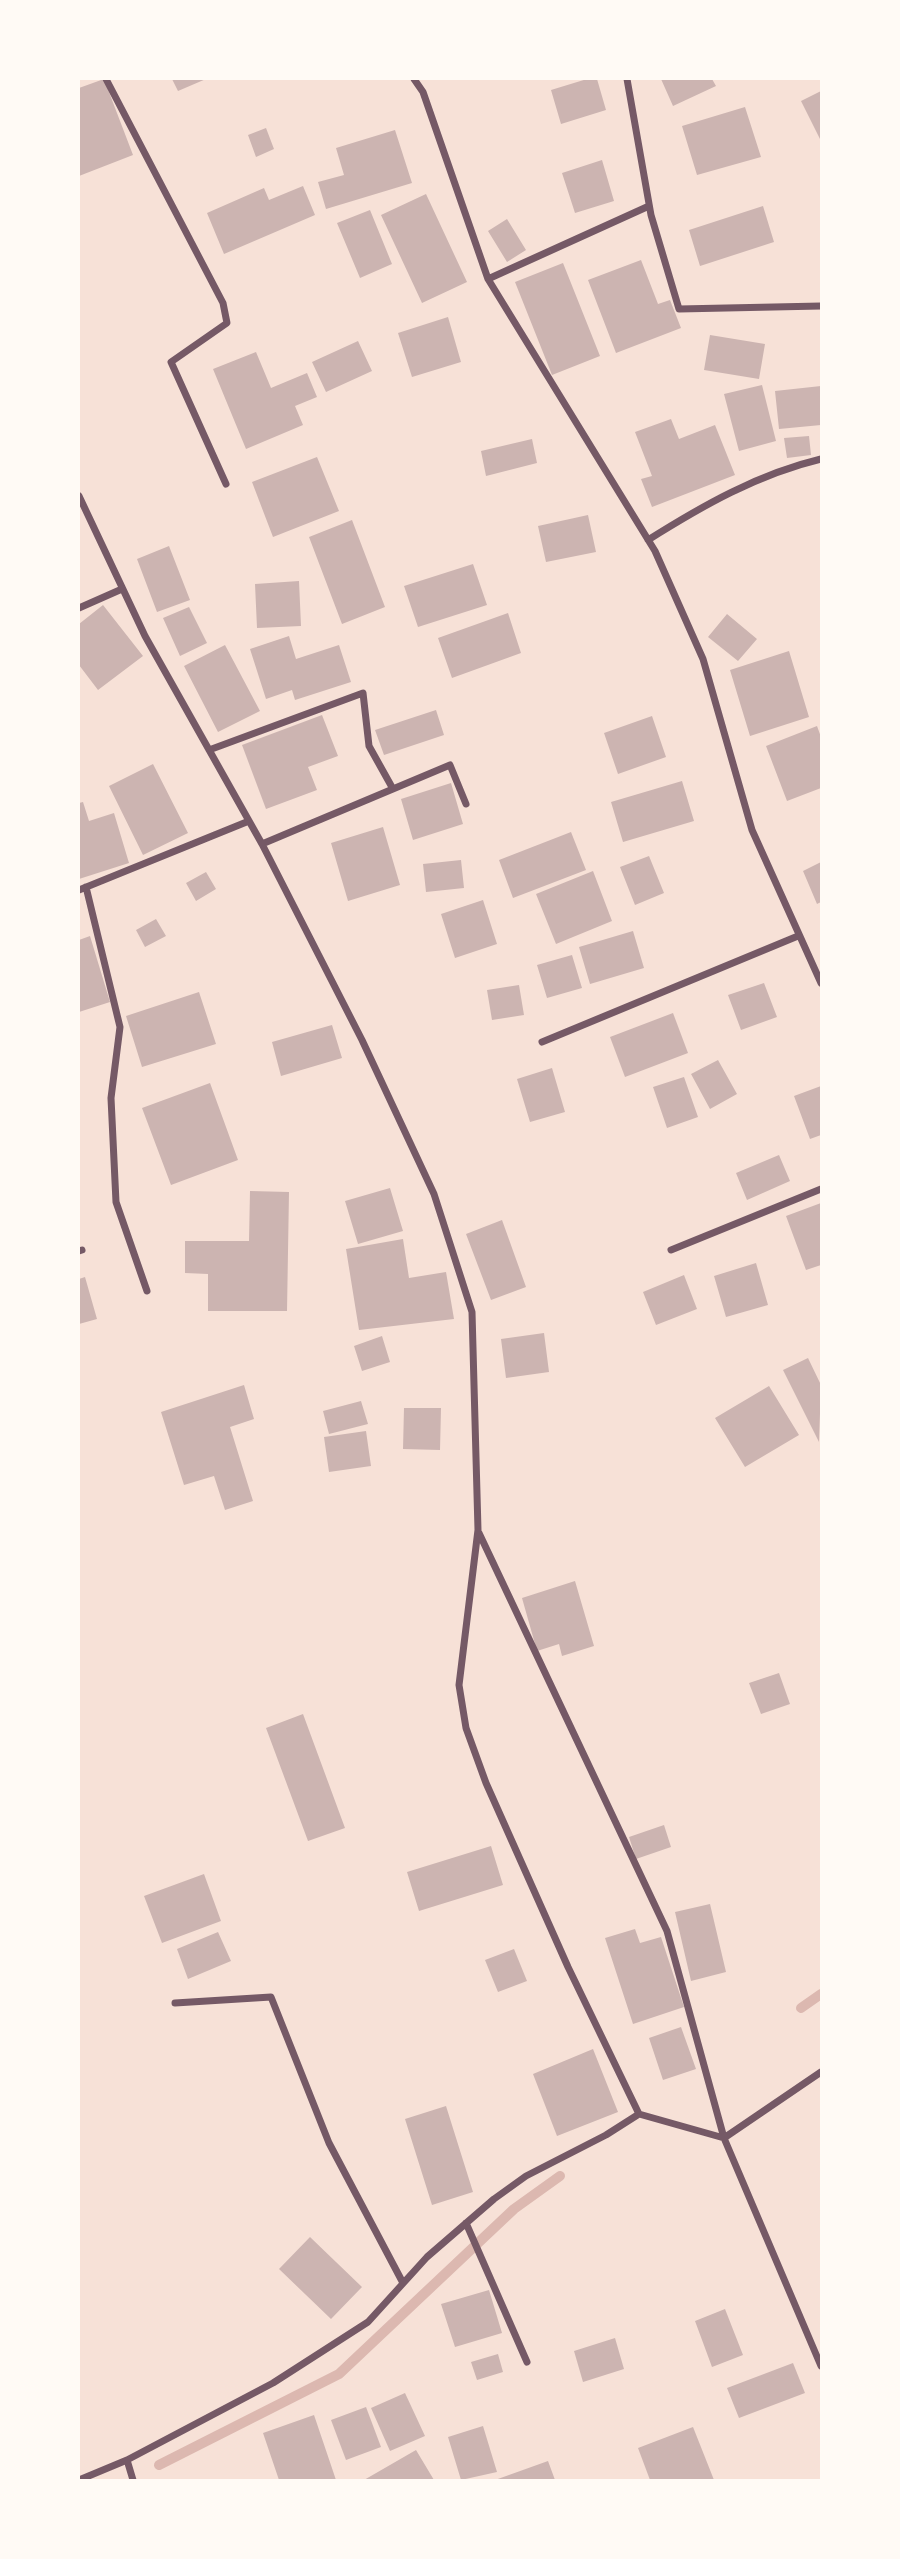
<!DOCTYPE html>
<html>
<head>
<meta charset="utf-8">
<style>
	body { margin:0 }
	#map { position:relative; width:900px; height:2559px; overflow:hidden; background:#f7e1d7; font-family:"DM Sans",sans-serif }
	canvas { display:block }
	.frame { position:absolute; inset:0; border:80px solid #fffaf5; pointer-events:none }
</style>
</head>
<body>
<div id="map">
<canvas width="900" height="2559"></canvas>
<div class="frame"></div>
</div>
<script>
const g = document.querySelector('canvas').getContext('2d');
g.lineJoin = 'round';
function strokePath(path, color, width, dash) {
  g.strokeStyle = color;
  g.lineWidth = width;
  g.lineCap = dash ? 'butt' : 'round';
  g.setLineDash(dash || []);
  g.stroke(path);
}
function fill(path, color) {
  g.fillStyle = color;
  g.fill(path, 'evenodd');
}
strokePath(new Path2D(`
	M801 2008 821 1994
	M159 2465 339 2374 514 2209 560 2176`), '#dcb8b0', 10);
fill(new Path2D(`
	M104 79 133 155 79 176V88Z
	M172 79H206L178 91Z
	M587 79H597L606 110 561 124 551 90Z
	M661 79H712L716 86 673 106Z
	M821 91V141L801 101Z
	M745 107 761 157 697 175 682 126Z
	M266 128 274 149 256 157 248 135Z
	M395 130 412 183 326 209 318 182 344 175 336 148Z
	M602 160 614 201 575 213 562 173Z
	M303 186 315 215 224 254 207 213 264 188 269 200Z
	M426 194 467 282 422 303 381 215Z
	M763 206 774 242 700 266 689 230Z
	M370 210 392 264 360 278 337 223Z
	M507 219 526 250 507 262 488 231Z
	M641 260 658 304 670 300 681 328 616 353 588 280Z
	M563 263 600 356 552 375 515 282Z
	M448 317 461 362 412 377 398 333Z
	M710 335 765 344 759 379 704 370Z
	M358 341 372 371 326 392 312 362Z
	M256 352 271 388 307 373 317 397 295 406 303 425 246 449 213 369Z
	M762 385 776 441 739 451 724 394Z
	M821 386V425L779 429 775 391Z
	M671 419 679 439 715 425 735 475 652 507 641 479 652 476 635 432Z
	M809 436 811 455 787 458 784 438Z
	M532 439 537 463 486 476 481 451Z
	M317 457 339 511 273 537 252 482Z
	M588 515 596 552 546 562 538 526Z
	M352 520 385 607 342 624 309 537Z
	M169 546 190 600 157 612 137 559Z
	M473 564 487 605 418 627 404 586Z
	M299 581 301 626 257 628 255 584Z
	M103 605 143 656 98 690 79 665V624Z
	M189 607 207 643 180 656 163 618Z
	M508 613 521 653 452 678 438 638Z
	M727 614 757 639 738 661 708 637Z
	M289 636 296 659 339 645 351 682 295 700 292 690 266 699 250 649Z
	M225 645 260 711 218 732 184 666Z
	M789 651 809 717 750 736 730 670Z
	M436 710 444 735 384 755 375 730Z
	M322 715 338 756 308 767 317 790 266 809 242 745Z
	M652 716 666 757 618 774 604 733Z
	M817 726 821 737V788L787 801 766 746Z
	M153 764 188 833 143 855 109 786Z
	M682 781 694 821 623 842 611 802Z
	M451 783 463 824 413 840 401 799Z
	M83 802 89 821 114 813 129 863 79 879V803Z
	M383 827 400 885 348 901 331 843Z
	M571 832 586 870 513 898 499 860Z
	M649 856 664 893 635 905 620 867Z
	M461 860 464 888 426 892 423 864Z
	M821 862V902L817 904 803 871Z
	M593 871 612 921 556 944 536 894Z
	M206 872 216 889 196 901 186 883Z
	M483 900 497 944 455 958 441 914Z
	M156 919 166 936 145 947 136 930Z
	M633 931 644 968 590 984 579 947Z
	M90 936 110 1002 79 1012V940Z
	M572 955 582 988 547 998 537 965Z
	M764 983 777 1017 741 1030 728 995Z
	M519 985 524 1015 492 1020 487 990Z
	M199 992 216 1044 142 1067 126 1016Z
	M673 1013 688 1053 625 1077 610 1037Z
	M332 1025 342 1058 281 1076 272 1042Z
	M718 1060 737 1094 710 1109 691 1074Z
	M552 1068 565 1112 530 1122 517 1079Z
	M684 1077 698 1117 667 1128 653 1087Z
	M210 1083 238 1160 171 1185 142 1108Z
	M821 1086V1135L810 1139 794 1096Z
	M779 1155 790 1181 747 1200 736 1173Z
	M390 1188 403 1231 358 1244 345 1201Z
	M250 1191 289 1192 287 1311H208V1274L185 1273V1241H249Z
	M821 1203V1265L806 1270 786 1216Z
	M502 1220 526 1287 491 1300 466 1234Z
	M403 1239 409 1278 446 1272 454 1319 359 1330 346 1249Z
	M756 1263 768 1305 726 1317 714 1276Z
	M684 1275 697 1309 656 1325 643 1292Z
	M85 1277 97 1319 79 1324V1279Z
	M544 1333 549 1372 506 1378 501 1339Z
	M382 1336 390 1362 362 1371 354 1346Z
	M808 1358 821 1385 819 1442 783 1370Z
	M244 1385 254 1419 230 1427 253 1501 225 1510 214 1476 184 1485 161 1412Z
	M769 1386 799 1435 745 1467 715 1418Z
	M361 1401 368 1424 329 1434 323 1411Z
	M404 1408H441L440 1450 403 1449Z
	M366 1431 371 1466 329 1472 324 1437Z
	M575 1581 594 1646 562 1656 559 1644 537 1651 522 1598Z
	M779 1673 790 1704 761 1714 749 1683Z
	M303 1714 345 1828 308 1841 266 1728Z
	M664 1825 671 1847 636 1859 629 1837Z
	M491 1846 503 1885 419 1911 407 1872Z
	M204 1874 221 1921 162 1943 144 1896Z
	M710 1904 726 1972 691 1981 675 1912Z
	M635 1929 640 1943 661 1937 684 2007 633 2024 605 1938Z
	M218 1932 231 1961 188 1979 177 1949Z
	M514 1949 527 1981 498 1992 485 1960Z
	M681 2027 696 2069 663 2080 649 2038Z
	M593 2049 618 2112 557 2136 533 2074Z
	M446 2106 473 2192 432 2205 405 2119Z
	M310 2237 362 2287 331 2319 279 2269Z
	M489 2290 502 2333 455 2347 441 2304Z
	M725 2309 743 2355 712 2367 695 2321Z
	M615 2338 624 2369 583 2382 574 2351Z
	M498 2354 503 2372 477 2380 471 2362Z
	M793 2363 805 2393 739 2418 727 2388Z
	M405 2393 425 2436 390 2451 371 2408Z
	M366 2407 381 2447 346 2460 331 2420Z
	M314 2415 336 2480H279L263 2433Z
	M483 2426 497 2472 461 2480 448 2437Z
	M693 2427 714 2480H650L638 2448Z
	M416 2450 434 2480H364Z
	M548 2461 555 2480H495Z`), '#ccb4b1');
strokePath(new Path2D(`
	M106 79 223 303 227 323 171 362 226 484
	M414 79 423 92 488 279 655 551 703 659 752 830 821 983
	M627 79 651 215 679 309 821 306
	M488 279 649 206
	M79 496 145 636 262 844 362 1040 434 1194 472 1312 478 1530 459 1685 466 1728 486 1783 568 1967 639 2114 606 2135 526 2176 494 2199 427 2257 368 2322 273 2383 127 2460 133 2480
	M648 540C702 506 758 474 821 459
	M79 608 122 589
	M209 750 363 693 369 746 393 789
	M262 844 450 765 466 804
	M86 887 120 1027 111 1098 116 1202 147 1291
	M79 890 249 821
	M542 1042 798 936
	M671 1250 821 1189
	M79 1251 82 1250
	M479 1533 667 1931 724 2138 821 2366
	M175 2003 271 1997 329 2143 403 2283
	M639 2114 724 2138
	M724 2138 821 2072
	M466 2223 527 2362
	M79 2480 127 2460`), '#755966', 7);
</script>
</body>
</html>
